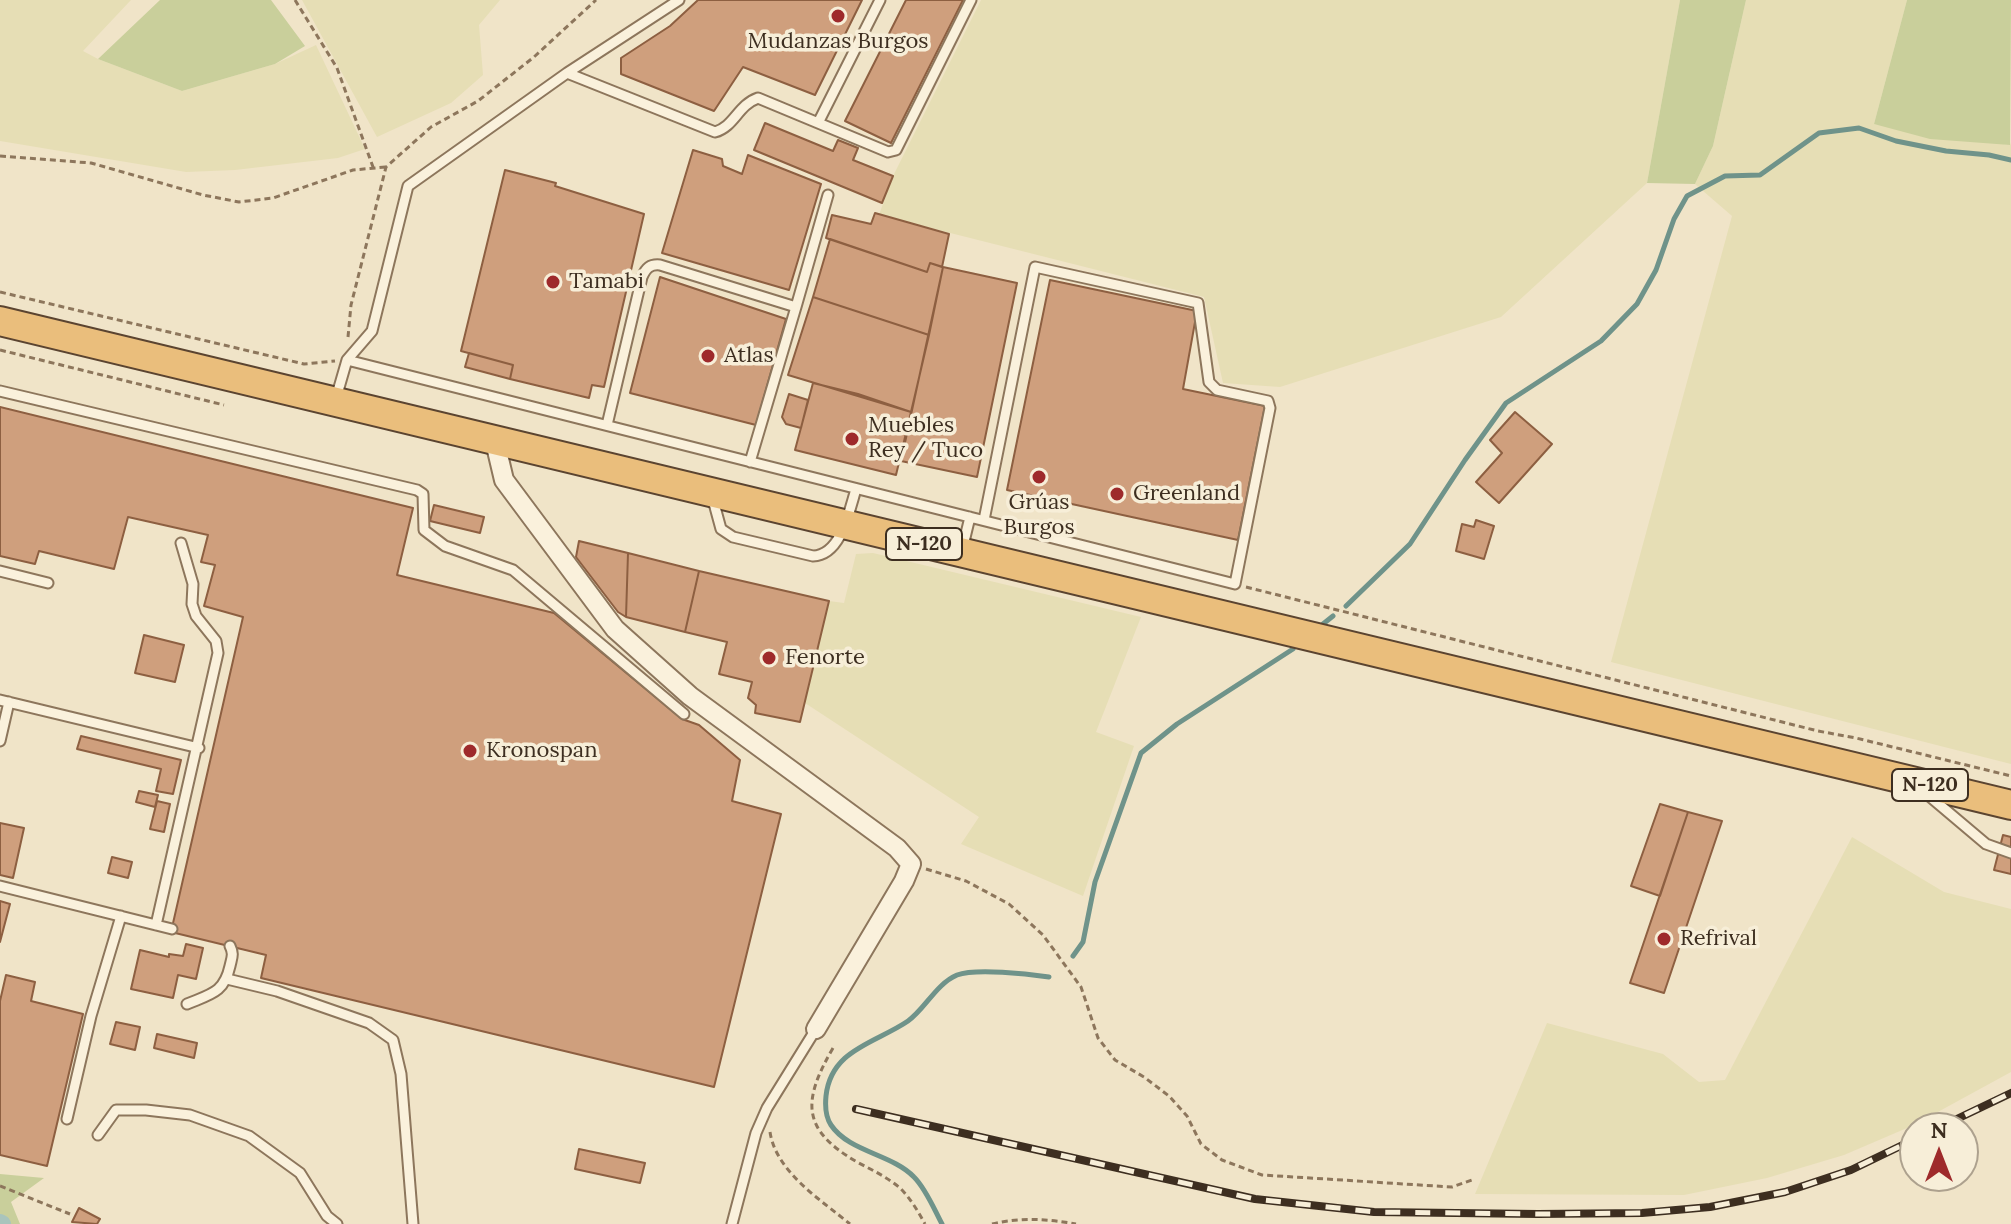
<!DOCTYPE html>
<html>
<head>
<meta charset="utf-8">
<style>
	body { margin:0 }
	#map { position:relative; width:2011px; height:1224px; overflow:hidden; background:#f0e4c8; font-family:Lora,serif }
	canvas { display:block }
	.north { position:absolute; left:1899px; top:1112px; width:80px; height:80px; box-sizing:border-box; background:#f7eed8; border:2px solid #ada18e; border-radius:50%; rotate:0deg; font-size:22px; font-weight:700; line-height:32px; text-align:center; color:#3d2e20 }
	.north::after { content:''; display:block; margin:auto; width:28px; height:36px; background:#9e2a2b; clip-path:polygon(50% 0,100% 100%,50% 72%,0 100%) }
</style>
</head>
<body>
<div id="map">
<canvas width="2011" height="1224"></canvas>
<div class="north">N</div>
</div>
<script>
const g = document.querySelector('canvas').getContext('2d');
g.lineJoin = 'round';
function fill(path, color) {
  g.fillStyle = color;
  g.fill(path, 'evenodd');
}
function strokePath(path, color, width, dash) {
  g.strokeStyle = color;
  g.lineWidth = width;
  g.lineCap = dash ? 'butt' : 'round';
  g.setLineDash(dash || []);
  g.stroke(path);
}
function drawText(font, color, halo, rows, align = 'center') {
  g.font = font + ' Lora,serif';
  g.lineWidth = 7;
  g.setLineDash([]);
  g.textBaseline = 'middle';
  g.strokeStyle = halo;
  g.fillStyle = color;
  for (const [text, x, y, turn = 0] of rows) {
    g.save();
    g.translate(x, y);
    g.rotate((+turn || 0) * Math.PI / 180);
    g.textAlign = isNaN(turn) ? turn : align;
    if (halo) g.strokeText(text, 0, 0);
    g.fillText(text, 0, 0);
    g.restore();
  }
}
fill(new Path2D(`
	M0 0H131L83 51 98 59 182 91 275 64 316 45 365 149 338 158 235 170 186 172 0 141Z
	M302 0H500L479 25 483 75 451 103 377 137Z
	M981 0H1680L1647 183 1501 317 1280 387 1223 383 1204 297 879 215 893 176Z
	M1746 0H1907L1874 124 2010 145 2011 142V764L1611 662 1732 216 1695 184 1713 146Z
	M873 553 1141 617 1096 732 1134 746 1083 896 961 844 979 817 805 703 829 601 844 603 856 554Z
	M1852 837 1944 892 2011 909V1072L1914 1125 1844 1155 1767 1178 1684 1195 1475 1194 1547 1023 1663 1054 1699 1082 1725 1080Z`), '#e6deb5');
fill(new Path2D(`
	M160 0H271L305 46 275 64 182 91 98 59Z
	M1680 0H1746L1713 146 1695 184 1647 183Z
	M1907 0H2011L2010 145 1930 139 1874 124Z
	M0 1174 44 1178 11 1202 20 1224H0Z`), '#c9cf9b');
strokePath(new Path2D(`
	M1346 606 1410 544 1465 460 1506 403 1601 341 1637 304 1656 270 1674 219 1687 196 1725 176 1760 175 1819 133 1859 128 1896 141 1946 151 1989 155 2011 160
	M1323 624 1333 616
	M1073 956 1083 942 1095 882 1141 753 1177 724 1293 649
	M942 1224C934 1209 926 1189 914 1177 892 1154 849 1152 831 1125 825 1116 825 1106 826 1096 831 1049 876 1043 908 1021 925 1009 936 984 957 975 976 968 1028 974 1049 977`), '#6f938a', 5);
strokePath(new Path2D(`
	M0 1223 2 1224`), '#a9c4bc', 18);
const building = new Path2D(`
	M698 0H862L815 95 743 67 714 111 621 74V58L670 26Z
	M906 0H963L891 143 845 121Z
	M765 123 833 151 838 140 858 148 853 160 893 176 882 203 754 150Z
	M693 150 722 159 723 166 742 174 748 155 821 184 789 290 662 253Z
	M505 170 556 183 555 186 644 214 604 387 592 385 589 398 510 379 513 365 461 351Z
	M875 213 949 234 942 267 930 263 927 272 826 238 832 215 871 224Z
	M830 239 927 272 930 263 943 267 929 335 813 297Z
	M943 267 1017 283 977 477 901 461Z
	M660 277 786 319 756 425 630 393Z
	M1050 280 1197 311 1183 389 1265 406 1238 540 1007 490Z
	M813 297 929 335 911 412 788 375Z
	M469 353 513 365 510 379 465 367Z
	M813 383 858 394 911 412 896 475 795 450Z
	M789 394 808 400 801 428 786 424 782 417Z
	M0 407 413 508 397 575 554 613 682 719 699 725 740 760 732 801 781 814 714 1087 261 978 266 955 171 932 243 617 204 606 215 565 201 562 208 535 128 517 114 569 39 551 35 564 0 556Z
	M1515 412 1552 444 1499 503 1476 482 1502 453 1490 440Z
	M434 505 484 517 480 533 430 521Z
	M1476 520 1494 526 1484 559 1456 551 1462 524 1474 527Z
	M579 541 628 553 626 617 618 612 576 557Z
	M628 553 699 571 685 632 626 617Z
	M699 571 829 601 800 722 755 713 756 705 748 698 752 682 719 674 727 642 685 632Z
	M144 635 184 645 175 682 135 673Z
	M81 736 181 760 173 794 156 791 161 769 77 749Z
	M139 791 158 795 155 807 136 802Z
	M157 801 170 804 164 832 150 829Z
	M1660 804 1688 812 1660 896 1631 886Z
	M1688 812 1722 821 1664 993 1630 983Z
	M0 823 24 828 13 878 0 875Z
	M2003 835 2011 837V874L1994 870Z
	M112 857 132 862 128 878 108 873Z
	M0 901 10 904 0 942Z
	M186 944 203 948 196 979 178 975 173 998 131 989 140 950 169 957V954L183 956Z
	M6 975 35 982 31 1001 83 1014 47 1166 0 1155V1001Z
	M116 1022 140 1027 135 1050 110 1044Z
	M157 1034 197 1043 194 1058 154 1048Z
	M579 1149 645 1163 640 1183 575 1169Z
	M79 1208 100 1219 97 1224 72 1222Z`);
fill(building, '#cf9f7d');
strokePath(building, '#8d5f41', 2);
const service = new Path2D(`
	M567 73 715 132C734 127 738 105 758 98L888 152 896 150 971 0
	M818 123 880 0
	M796 307 828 195
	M347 360 1235 584 1270 408 1268 401 1217 390 1209 382 1198 303 1035 267 984 520
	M0 391 417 490 423 494 424 530 445 546 513 570 684 714
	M336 398 347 360 372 331 408 186 567 73 679 0
	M607 425 642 277C646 268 650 264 660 265L796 307 750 462
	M712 496 721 529 733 537 813 556C841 555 849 512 856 489
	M962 550 970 517
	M0 571 48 583
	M0 700 199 748
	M0 741 9 702
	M1928 795 1986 844 2011 853
	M0 886 172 929
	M156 925 218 653 216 641 196 616 192 604 193 584 181 543
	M227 979 277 991 369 1023 393 1040 401 1074 413 1224
	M187 1004C211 994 224 993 230 966 232 957 234 954 230 946
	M67 1119 91 1016 121 916
	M98 1135 116 1110H146L190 1115 249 1136 300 1173 327 1216 337 1224
	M732 1224 756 1133 767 1108 816 1029`);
const minor = new Path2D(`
	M495 442 504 480 615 629 690 696 897 848 911 864 904 881 816 1029`);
const trunk = new Path2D(`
	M0 321 2011 805`);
strokePath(service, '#8d765c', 13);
strokePath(minor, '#8d765c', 22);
strokePath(trunk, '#5b4430', 32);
strokePath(new Path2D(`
	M295 0 337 68 373 167
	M0 156 91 163 203 195 239 202 273 198 353 170 386 167
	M0 292 304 364 335 361
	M348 337 351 305 386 167 431 127 478 101 534 57 596 0
	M0 350 224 405
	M1246 587 1818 731 1856 738 2011 776
	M926 869 966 881 1009 904 1043 935 1081 987 1098 1038 1115 1060 1144 1077 1169 1096 1187 1116 1201 1144 1222 1160 1262 1175 1452 1187 1472 1180
	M833 1048C803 1100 800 1129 857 1162 872 1170 887 1177 900 1188 910 1198 918 1211 925 1224
	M770 1132C776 1172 821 1200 850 1224
	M0 1186 70 1214
	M992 1224C1021 1217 1047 1219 1076 1224`), '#8d765c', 3, [6, 4]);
strokePath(service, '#faf1dc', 9);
strokePath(minor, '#faf1dc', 18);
strokePath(trunk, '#eabe7c', 28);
const rail = new Path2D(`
	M856 1109 1255 1199 1374 1212 1538 1214 1642 1213 1710 1207 1785 1192 1851 1170 1915 1139
	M1938 1128 2011 1093`);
strokePath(rail, '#3d2e20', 8);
strokePath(rail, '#f7eed8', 5, [15]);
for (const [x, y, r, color] of [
	[838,16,8,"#9e2a2b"],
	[553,282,8,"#9e2a2b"],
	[708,356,8,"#9e2a2b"],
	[852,439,8,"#9e2a2b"],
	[1039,477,8,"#9e2a2b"],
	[1117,494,8,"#9e2a2b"],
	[769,658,8,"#9e2a2b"],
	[470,751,8,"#9e2a2b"],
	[1664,939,8,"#9e2a2b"]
]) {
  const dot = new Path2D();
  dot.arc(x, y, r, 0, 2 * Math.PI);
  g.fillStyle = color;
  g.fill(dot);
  strokePath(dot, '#f7eed8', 3);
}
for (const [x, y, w] of [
	[924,544,76],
	[1930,785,76]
]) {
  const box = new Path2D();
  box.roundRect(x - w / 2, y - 16, w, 32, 6);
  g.fillStyle = '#f7eed8';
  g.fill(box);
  strokePath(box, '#3d2e20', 2);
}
drawText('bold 20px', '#3d2e20', null, [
	["N-120",924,544],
	["N-120",1930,785]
]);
drawText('22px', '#3d2e20', '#f7eed8', [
	["Mudanzas Burgos",838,42,"center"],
	["Tamabi",569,282],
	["Atlas",724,356],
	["Muebles",868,426],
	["Rey / Tuco",868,451],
	["Greenland",1133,494],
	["Grúas",1039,503,"center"],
	["Burgos",1039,528,"center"],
	["Fenorte",785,658],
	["Kronospan",486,751],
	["Refrival",1680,939]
], 'left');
</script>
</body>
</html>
